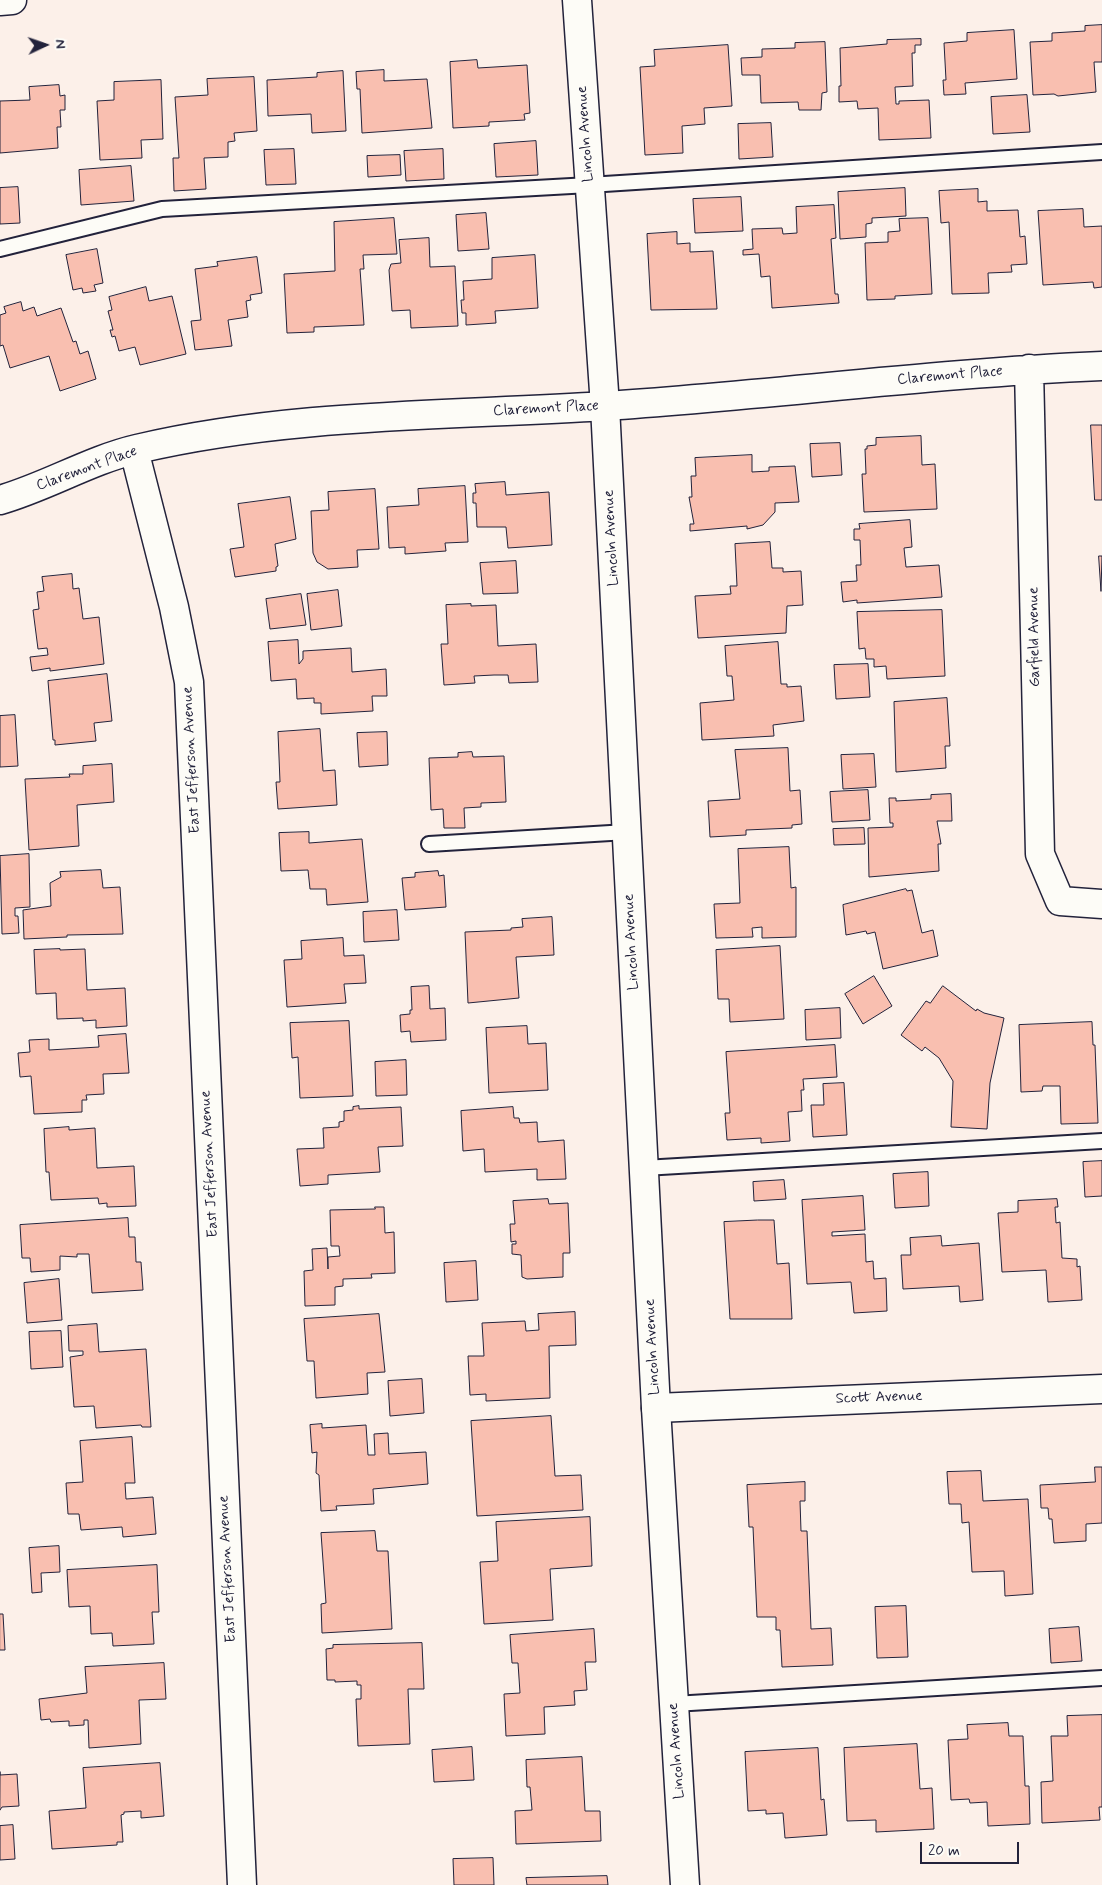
<!DOCTYPE html>
<html>
<head>
<meta charset="utf-8">
<style>
	body { margin:0 }
	#map { position:relative; width:1102px; height:1885px; overflow:hidden; background:#fcf0e9; font-family:Mynerve,sans-serif }
	canvas { display:block }
	.north { position:absolute; left:20px; top:20px; width:50px; height:50px; -webkit-text-stroke:4px #fdfcf7; paint-order:stroke; rotate:87deg; font-size:14px; font-weight:700; line-height:20px; text-align:center; color:#22223b }
	.north::after { content:''; display:block; margin:auto; width:18px; height:22px; background:#22223b; clip-path:polygon(50% 0,100% 100%,50% 72%,0 100%) }
	.scale { position:absolute; left:920px; top:1842px; width:99px; height:22px; box-sizing:border-box; border:2px solid #22223b; border-top:0; padding-left:6px; font-size:15px; line-height:18px; white-space:nowrap; color:#22223b; -webkit-text-stroke:4px #fdfcf7; paint-order:stroke }
</style>
</head>
<body>
<div id="map">
<canvas width="1102" height="1885"></canvas>
<div class="north">N</div>
<div class="scale">20 m</div>
</div>
<script>
const g = document.querySelector('canvas').getContext('2d');
g.lineJoin = 'round';
function fill(path, color) {
  g.fillStyle = color;
  g.fill(path, 'evenodd');
}
function strokePath(path, color, width, dash) {
  g.strokeStyle = color;
  g.lineWidth = width;
  g.lineCap = dash ? 'butt' : 'round';
  g.setLineDash(dash || []);
  g.stroke(path);
}
function drawText(font, color, halo, rows, align = 'center') {
  g.font = font + ' Mynerve,sans-serif';
  g.lineWidth = 4;
  g.setLineDash([]);
  g.textBaseline = 'middle';
  g.strokeStyle = halo;
  g.fillStyle = color;
  for (const [text, x, y, turn = 0] of rows) {
    g.save();
    g.translate(x, y);
    g.rotate((+turn || 0) * Math.PI / 180);
    g.textAlign = isNaN(turn) ? turn : align;
    if (halo) g.strokeText(text, 0, 0);
    g.fillText(text, 0, 0);
    g.restore();
  }
}
const building = new Path2D(`
	M1102 25V62H1094L1096 92 1058 96 1054 94 1033 95 1030 42 1052 41V33L1085 31V26Z
	M1014 30 1017 79 965 83 966 94 944 95 943 80H946L944 43 967 41V33Z
	M921 39V45H915V53H912L913 86 895 87 896 104H899V101L929 100 931 138 879 140 878 108 858 109 857 101 839 102V86H841L840 48 887 44V40Z
	M825 42 827 92 822 93 821 110H799L798 102 761 103 760 75H742L741 58 762 57V49L795 48V43Z
	M728 45 732 106 704 108 705 124 682 126 683 153 645 155 640 67 655 66 654 50Z
	M477 60 478 68 527 65 530 113 524 114 525 120 489 122V126L453 128 450 62Z
	M384 70V81L427 79 432 128 362 133 360 89H357L356 72Z
	M343 71 346 131 312 133 311 114 268 116 267 80 317 77V73Z
	M254 77 257 131 234 133 235 141 228 142V157L204 158 206 189 174 191 173 158H179L175 97 208 95 207 79Z
	M161 80 163 139 141 140 142 158 100 160 97 101 114 100V82Z
	M59 85 60 96 65 95V110H60L61 127H57L58 148 0 153V101L30 100 29 87Z
	M1027 95 1030 132 993 134 991 97Z
	M771 123 773 157 739 159 738 124Z
	M536 141 538 175 496 177 494 144Z
	M294 149 296 184 266 185 264 150Z
	M443 149 444 179 406 181 404 151Z
	M400 155 401 175 368 177 367 156Z
	M131 166 134 201 81 205 79 170Z
	M18 187 20 223 0 224V188Z
	M905 188 906 216 872 218V223L866 224V237L840 239 838 192Z
	M978 189V202L987 201V211L1018 210 1020 237 1025 236 1027 264 1011 265 1012 272 988 273 989 293 952 294 949 222 941 223 939 191Z
	M741 197 743 231 695 233 693 199Z
	M834 205 836 238 831 239 835 294H838L839 303 772 308 770 276 761 277 759 254 743 255V250L753 249 752 229 782 228 783 234 797 233 796 207Z
	M1083 209 1084 227 1102 226V287L1094 288 1093 282 1043 285 1038 211Z
	M486 213 489 249 458 251 456 215Z
	M394 218 397 254 363 255 364 269H360L364 325 314 327V332L287 333 284 274 335 271 334 222Z
	M928 218 932 294 895 296V299L867 300 865 243 888 242V232L900 231 899 219Z
	M677 232V244L690 243V252L713 251 717 309 651 310 647 234Z
	M429 238 430 267 455 266 458 326 411 328 410 310 392 311 389 270 391 264 401 263 399 240Z
	M97 249 103 283 94 285 96 291 83 293 82 288 73 290 66 255Z
	M535 255 538 308 495 311 496 323 466 325V313H462L461 300H464L463 281 492 279V258Z
	M257 257 262 293 250 295 251 300 246 301 248 317 228 320 232 346 195 350 191 321 201 320 195 269 218 266 217 262Z
	M146 287 149 301 172 296 186 354 140 365 135 347 119 351 115 336 112 337 110 330H113L108 311 112 310 109 297Z
	M21 302 23 311 34 307 37 316 61 308 73 342 76 341 80 354 88 351 96 379 60 391 49 356 10 368 3 345 0 346V315L6 313 4 307Z
	M1091 425H1102V500H1095Z
	M921 436 922 465 935 464 937 509 864 512 862 474H866L865 449H867V446L876 445V438Z
	M840 443 842 475 812 477 810 444Z
	M752 455V472L769 471V467L795 466 799 502 775 503V512L763 525 747 529V526L690 531V524H694L689 497H692L691 476H696L695 458Z
	M505 482 506 495 549 492 552 545 508 548 506 527H477L476 503H473V493H476L475 484Z
	M465 486 468 542 445 543 446 551 405 554V547L389 548 387 507 419 505 418 489Z
	M375 489 379 549 357 550 358 567 328 569 317 562 313 553 311 511 329 510 328 492Z
	M290 497 296 539 275 544 278 566 276 567V571L235 577 230 549 244 547 238 504Z
	M910 520 912 547 904 548 906 567 939 565 942 597 857 603V600L843 602 841 582 857 581 856 565H861L860 540H854V529H860L859 524Z
	M770 542 772 568H783V572L801 571 803 605 787 606 786 633 698 638 695 596 731 594 730 586H737L735 544Z
	M1099 556H1102L1101 591Z
	M516 561 518 593 483 594 480 563Z
	M72 574 73 589 79 588 83 619 99 617 104 664 50 671V668L32 671 30 657 48 655 47 648 38 649 33 610 39 609 37 592 44 591 42 577Z
	M338 590 342 626 311 630 307 594Z
	M301 594 306 625 270 629 266 599Z
	M471 604V606L496 605 498 646 536 644 538 682 509 683 508 675H494L474 676 475 683 444 685 441 644H448L446 605Z
	M942 610 945 676 887 679 886 666 874 667V659H866L865 648 859 649 857 612Z
	M298 640 299 664 303 659V651L351 648 352 672 386 669 387 696H372L373 711 321 714V703H314V698L297 699 296 679 271 681 268 642Z
	M778 642 781 684H787V687L801 686 804 721 773 725 774 736 702 740 700 703 734 700 732 676H727L725 646Z
	M868 664 870 697 836 699 834 665Z
	M107 674 112 721 94 723 96 741 55 745V740H53L48 681Z
	M947 698 950 746H945L946 768 896 772 894 702Z
	M15 715 18 766 0 767V716Z
	M320 729 323 771 335 770 337 805 278 809 276 782H280L278 732Z
	M387 732 388 765 359 767 357 733Z
	M788 748 790 791 800 790 802 824 792 825V828L746 830V835L710 837 708 801 740 799 735 750Z
	M472 752 473 757 504 756 506 802 481 803V807L464 808 465 828H444L443 809 431 810 429 758 458 757V753Z
	M874 754 876 787 843 789 841 755Z
	M112 764 114 802 77 805 79 846 29 850 25 779 70 777 69 774H83V766Z
	M868 790 870 820 832 822 830 792Z
	M951 794 952 821H937L941 844H938L939 871 869 877 868 828 893 827V823H890L889 798H896V801L931 799V795Z
	M864 828 865 844 834 845 833 829Z
	M309 832V843L362 839 368 902 327 905 326 889H310L308 870 281 871 279 833Z
	M789 847 791 888 796 887V937L762 938V927L752 928 753 937 716 938 714 904 740 903 738 849Z
	M29 854 30 907 15 908V916H18L19 933 2 934 0 856Z
	M101 870 103 888 120 887 123 934 67 935V937L24 939 23 910 51 906 50 883 61 877 60 872Z
	M438 871 439 876 444 875 446 907 405 910 402 878 415 877V873Z
	M906 889 907 891 912 890 922 933 933 930 938 956 883 969 875 932 867 934 866 931 846 935 843 905Z
	M397 910 399 940 364 942 363 912Z
	M552 917 554 955 516 957 519 998 468 1003 465 932 511 930V928L523 927 522 919Z
	M343 938 344 956 364 955 366 983 344 984 346 1003 287 1007 284 960 302 959 301 941Z
	M780 946 784 1019 730 1022 729 999H718L716 950Z
	M60 949V950L85 949 87 990 125 988 127 1026 96 1028V1020L83 1021V1018L57 1019 56 993 36 994 34 950Z
	M874 976 892 1006 863 1024 845 994Z
	M429 986 430 1009 445 1008 446 1040 411 1042 410 1031 401 1032 400 1015 410 1014V1010H412L411 987Z
	M943 986 976 1011 977 1009 984 1013 1004 1018 990 1083 987 1129 951 1127 953 1081 939 1058 925 1047 922 1051 901 1035 926 1001 930 1003Z
	M840 1008 841 1038 806 1040 805 1010Z
	M349 1021 353 1096 300 1098 298 1057 292 1058 290 1023Z
	M1092 1022 1093 1045H1095L1098 1123 1061 1124 1060 1086H1043L1042 1091 1021 1092 1019 1025Z
	M527 1026 528 1044 546 1043 548 1090 489 1093 486 1028Z
	M126 1034 129 1073 103 1074 104 1094 86 1095 87 1100H82V1112L34 1114 31 1076 20 1077 18 1053 30 1052 29 1040 49 1039V1050L99 1047 98 1036Z
	M835 1045 837 1077 803 1079 804 1090H801L802 1111 788 1112 790 1141 761 1143V1138L727 1140 725 1113H730L726 1052Z
	M406 1060 407 1095 376 1096 375 1062Z
	M844 1083 847 1135 813 1137 811 1105H824L823 1084Z
	M359 1106V1109L401 1107 403 1146 378 1147 380 1172 328 1175V1184L300 1186 297 1149 324 1148 323 1128 339 1127V1122L344 1121V1111L353 1110V1107Z
	M513 1107 514 1118H519L520 1123 537 1122 538 1142 564 1140 566 1179 537 1180V1169L485 1172 484 1149 463 1151 461 1111Z
	M69 1127V1130L95 1128 97 1168 134 1166 136 1206 107 1207V1203L99 1204 98 1198 51 1200 49 1172H46L44 1129Z
	M1102 1161V1196L1085 1197 1083 1162Z
	M928 1172 929 1206 895 1208 893 1174Z
	M784 1180 786 1199 754 1201 753 1182Z
	M863 1196 865 1230 832 1232V1236L865 1234 866 1262 873 1261 874 1279 886 1278 887 1311 854 1313 851 1282 807 1284 802 1200Z
	M548 1199 549 1204 568 1203 570 1253H563V1277L527 1279 522 1277 521 1255 512 1254V1244H516V1241L511 1242 510 1224H515L513 1201Z
	M1057 1199 1058 1207H1055L1056 1223 1060 1222 1062 1258 1077 1259V1267L1080 1266 1082 1300 1048 1302 1046 1270 1002 1272 998 1213 1018 1212V1201Z
	M375 1207H384L385 1233 394 1232 395 1273 371 1274 372 1278 343 1279V1286L335 1287V1305L305 1306 304 1271 313 1270 312 1249 327 1248 328 1269V1257L340 1256 339 1246H331L330 1210 375 1209Z
	M128 1218 129 1237H135L136 1262H141L143 1290 92 1293 89 1254H77V1257L60 1256V1270L31 1272 30 1258H22L20 1225Z
	M758 1220H774L777 1264 789 1263 792 1319H730L724 1222Z
	M941 1236 942 1246 979 1243 983 1300 960 1302 959 1286 903 1289 901 1255H911L910 1238Z
	M476 1261 478 1300 446 1302 444 1263Z
	M59 1279 62 1320 27 1323 24 1283Z
	M575 1312 576 1345 549 1346 550 1398 486 1401V1394L470 1395 468 1356H484L482 1323 525 1321 526 1331 539 1330 538 1314Z
	M379 1314 385 1372 367 1373 368 1394 316 1398 314 1361H307L304 1319Z
	M97 1324 99 1352 146 1349 151 1427H142L141 1425 96 1428 94 1406 74 1407 70 1357 83 1355V1351H69L68 1326Z
	M61 1331 63 1367 31 1369 29 1332Z
	M422 1379 424 1413 390 1416 388 1381Z
	M551 1416 555 1476 581 1475 583 1510 477 1516 471 1421Z
	M322 1424V1428L366 1425 368 1455H375L374 1434 388 1433 389 1454 426 1452 428 1484 373 1489 374 1504 336 1506 337 1510 321 1511 319 1475 316 1473 317 1452 312 1453 310 1425Z
	M132 1437 135 1483H125L126 1499 153 1497 156 1534 123 1537 122 1527 81 1530 79 1514H68L66 1483 83 1482 80 1441Z
	M1095 1467H1102V1523L1086 1524V1541L1054 1543 1052 1519H1049L1048 1508H1041L1040 1485 1095 1482Z
	M981 1471 983 1501 1028 1499 1033 1594 1005 1596 1004 1571 972 1572 969 1522 962 1523 961 1504H949L947 1472Z
	M805 1482V1501H800L801 1531H807L811 1629 831 1628 833 1665 782 1667 780 1630H776V1617H757L753 1527H749L747 1485Z
	M590 1517 592 1566 550 1569 553 1620 484 1624 480 1562 498 1561 496 1522Z
	M375 1531 377 1551H388L392 1629 322 1633 321 1604 326 1603 321 1533Z
	M59 1546 60 1572 41 1573 42 1592 32 1593 29 1548Z
	M157 1565 159 1612H152L154 1644 113 1646 112 1633 91 1634 90 1606 69 1607 67 1570Z
	M906 1606 908 1657 877 1658 875 1607Z
	M0 1614H3L5 1650H0Z
	M1079 1627 1082 1661 1051 1663 1049 1629Z
	M594 1629 596 1662H585L587 1690 574 1691 575 1705 544 1707 545 1734 506 1736 504 1694 520 1693 518 1663H512L510 1635Z
	M422 1643 424 1689H408L410 1744 358 1746 356 1699H361V1685H357V1681L335 1682V1680H327L326 1649 333 1648V1645Z
	M164 1663 166 1699 139 1700 141 1744 89 1748 88 1720H84V1725L69 1726V1721L51 1722 50 1719 41 1720 39 1699 87 1693 85 1667Z
	M1102 1715V1807H1099L1100 1820 1042 1823 1041 1782 1053 1781 1051 1736H1068L1067 1716Z
	M1008 1723 1009 1736H1023L1025 1786H1029L1030 1824 988 1826 987 1802 970 1803 969 1799 951 1800 948 1740 968 1739 967 1725Z
	M917 1744 920 1789 932 1788 934 1829 876 1832V1820L847 1821 844 1748Z
	M472 1747 474 1780 434 1782 432 1750Z
	M818 1748 821 1800 824 1799 827 1835 785 1838 783 1813 766 1814V1810L748 1811 745 1752Z
	M582 1757 585 1811H600L601 1841 516 1844 515 1811 532 1810 530 1787H527L526 1760Z
	M160 1763 164 1816 141 1818V1811L124 1812V1814L121 1815 123 1842H117V1845L52 1849 49 1811 86 1808 83 1768Z
	M0 1772V1775L17 1774 19 1806 2 1807 0 1810Z
	M13 1825 15 1859 0 1860V1826Z
	M493 1858 494 1885H454L453 1859Z
	M607 1876 608 1885H527L526 1878Z`);
fill(building, '#f9bfb0');
strokePath(building, '#22223b', 1);
const lane = new Path2D(`
	M0 249 162 209 589 185 1102 152
	M429 844 627 832
	M644 1168 1102 1141
	M674 1704 1102 1678`);
const street = new Path2D(`
	M1029 369 1040 854 1060 901 1102 904
	M134 450 174 607 189 682 242 1885
	M0 500C46 487 90 460 137 449 290 413 449 416 605 406 771 395 936 373 1102 366
	M656 1408 1102 1389`);
const secondary = new Path2D(`
	M577 0 605 406 656 1408 685 1885
	M0 1 12 0`);
strokePath(lane, '#22223b', 18);
strokePath(street, '#22223b', 31);
strokePath(secondary, '#22223b', 31);
strokePath(lane, '#fdfcf7', 14);
strokePath(street, '#fdfcf7', 28);
strokePath(secondary, '#fdfcf7', 28);
drawText('15px', '#22223b', '#fdfcf7', [
	["Lincoln Avenue",586,134,-94],
	["Claremont Place",950,376,-5],
	["Claremont Place",546,409,-3],
	["Claremont Place",87,469,-20],
	["Lincoln Avenue",612,538,-93],
	["Garfield Avenue",1035,637,-91],
	["East Jefferson Avenue",192,760,-93],
	["Lincoln Avenue",632,942,-93],
	["East Jefferson Avenue",210,1164,-93],
	["Lincoln Avenue",653,1347,-93],
	["Scott Avenue",879,1398,-2],
	["East Jefferson Avenue",228,1569,-93],
	["Lincoln Avenue",677,1751,-94]
]);
</script>
</body>
</html>
